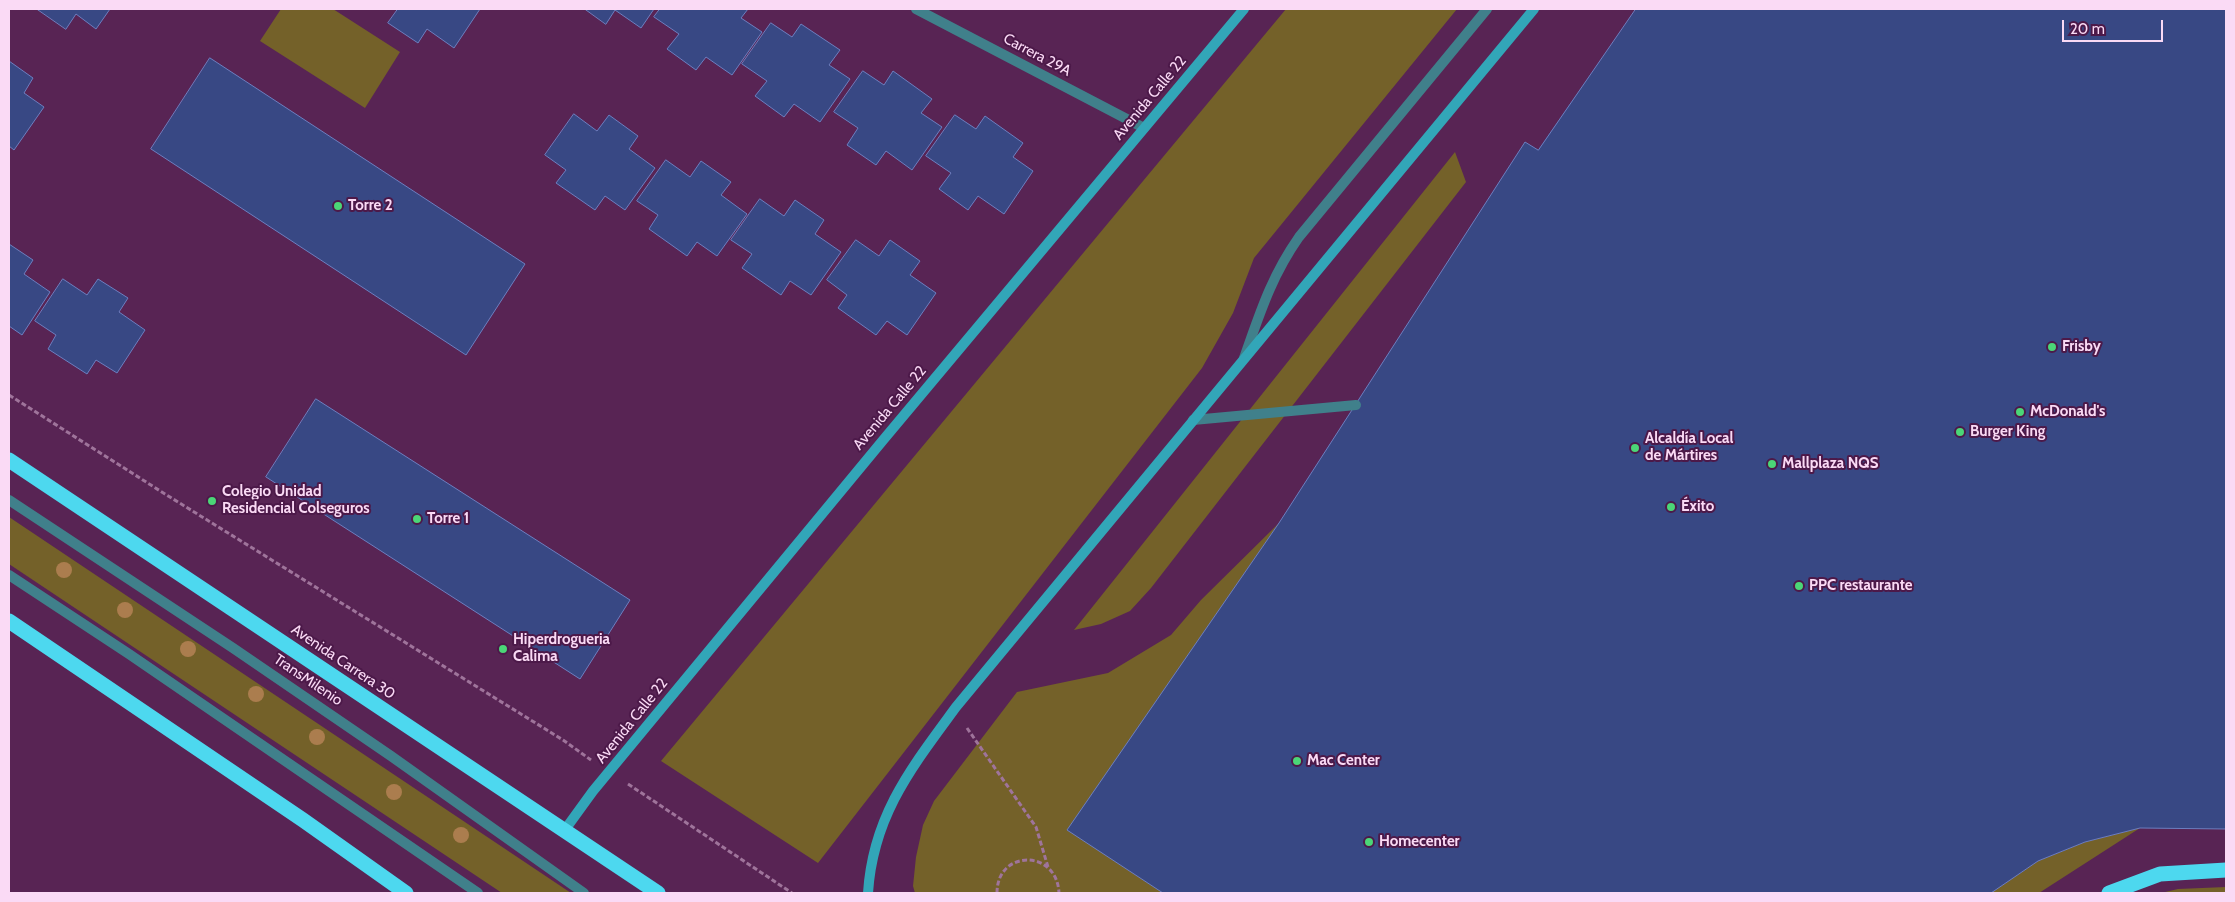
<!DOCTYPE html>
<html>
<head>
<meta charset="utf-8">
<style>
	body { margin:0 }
	#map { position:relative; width:2235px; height:902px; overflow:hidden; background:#582454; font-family:Cabin,sans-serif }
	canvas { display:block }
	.frame { position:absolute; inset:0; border:10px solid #fadaf5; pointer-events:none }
	.scale { position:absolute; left:2062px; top:20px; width:101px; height:22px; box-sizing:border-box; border:2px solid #fadaf5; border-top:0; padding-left:6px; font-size:15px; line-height:18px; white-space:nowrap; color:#fadaf5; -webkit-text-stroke:4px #4c1949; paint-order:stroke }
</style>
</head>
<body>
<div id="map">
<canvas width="2235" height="902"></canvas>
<div class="frame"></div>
<div class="scale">20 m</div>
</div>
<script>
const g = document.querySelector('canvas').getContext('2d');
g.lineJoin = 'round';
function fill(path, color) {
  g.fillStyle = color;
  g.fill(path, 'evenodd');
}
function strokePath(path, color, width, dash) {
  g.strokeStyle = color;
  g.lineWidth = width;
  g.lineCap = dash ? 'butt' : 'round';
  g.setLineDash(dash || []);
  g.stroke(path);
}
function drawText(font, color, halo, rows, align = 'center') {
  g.font = font + ' Cabin,sans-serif';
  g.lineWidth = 4;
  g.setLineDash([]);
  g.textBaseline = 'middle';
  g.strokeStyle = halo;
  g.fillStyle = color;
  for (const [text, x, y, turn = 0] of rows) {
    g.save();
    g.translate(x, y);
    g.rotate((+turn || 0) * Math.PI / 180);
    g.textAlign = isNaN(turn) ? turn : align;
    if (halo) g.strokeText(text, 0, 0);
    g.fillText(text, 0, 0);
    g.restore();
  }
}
fill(new Path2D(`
	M281 9H333L400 52 365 108 260 41Z
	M1286 9H1457L1254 258 1233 313 1202 368 818 863 661 761Z
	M1455 152 1466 182 1151 588 1130 611 1101 624 1074 630Z
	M9 517 571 893H502L9 564Z
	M1279 523 1068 830 1163 893H915L913 886 916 857 923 825 934 801 1017 692 1108 673 1171 635 1201 600Z
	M2140 828 2039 893H1991L2038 861 2085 842Z
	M2226 887V893H2161L2178 889Z`), '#746129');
const building = new Path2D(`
	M37 9H110L96 29 76 14 66 29Z
	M398 9H480L454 48 427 29 418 43 388 23Z
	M585 9H654L641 28 615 10 606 24Z
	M660 9H748L741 18 762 32 732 75 706 57 696 70 667 49 679 34 654 17Z
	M1636 9H2226V829L2140 828 2085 842 2038 861 1991 893H1163L1067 830 1279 523 1525 142 1538 150Z
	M771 23 792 37 801 24 840 50 829 65 850 79 820 122 794 104 784 117 755 96 767 81 742 64Z
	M210 58 525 264 466 355 151 149Z
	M9 61 33 78 24 93 44 107 14 150 9 146Z
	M863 71 884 85 893 71 932 99 921 113 942 127 912 170 886 151 876 165 847 145 858 128 834 112Z
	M574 114 597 131 609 115 638 136 629 149 655 168 625 210 605 196 595 210 556 183 566 170 545 155Z
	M955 115 976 129 985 116 1023 143 1013 157 1033 171 1004 214 978 196 968 210 939 189 951 173 926 156Z
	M666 160 690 177 701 161 731 182 721 195 747 214 717 256 697 242 687 256 649 229 658 215 637 201Z
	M760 199 784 216 795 200 824 220 815 234 841 252 811 295 790 281 781 295 742 268 752 254 731 240Z
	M856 240 879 256 890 240 920 261 910 275 936 293 907 335 887 321 876 335 838 308 847 295 827 280Z
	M9 244 33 260 24 274 50 292 22 335 9 326Z
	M63 279 87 295 98 279 128 298 119 312 145 330 117 373 96 360 87 374 48 349 56 335 35 321Z
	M316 399 630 600 580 679 266 477Z`);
fill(building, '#384884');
strokePath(building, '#6c7fc0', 1);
strokePath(new Path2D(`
	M9 395 165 494 563 740 591 760
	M967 728 1036 827 1048 867
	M628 784 792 893
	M997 893C997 849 1057 849 1059 893`), '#9f749b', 3, [5, 2.5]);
strokePath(new Path2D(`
	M1193 420 1356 405
	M9 500 233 648 391 756 584 893
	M9 575 129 654 478 893`), '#40808b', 10);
strokePath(new Path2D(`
	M916 9 1144 128
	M1244 358C1260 313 1271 277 1299 237L1487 9`), '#40808b', 10);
strokePath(new Path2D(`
	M564 831 593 791 884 439 1244 9
	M868 893C873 815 912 767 956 707L1534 9`), '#32a6b8', 10);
strokePath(new Path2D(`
	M9 460 658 893
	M9 621 303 820 406 893
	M2109 893 2160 874 2226 870`), '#4dd8ef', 15);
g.fillStyle = '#ab7d4e';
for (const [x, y] of [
	[64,570],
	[125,610],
	[188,649],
	[256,694],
	[317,737],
	[394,792],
	[461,835]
]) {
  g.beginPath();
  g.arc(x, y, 8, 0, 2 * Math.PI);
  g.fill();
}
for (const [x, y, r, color] of [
	[338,206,5,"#4bd677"],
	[2052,347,5,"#4bd677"],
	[2020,412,5,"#4bd677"],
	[1960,432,5,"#4bd677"],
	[1635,448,5,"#4bd677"],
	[1772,464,5,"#4bd677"],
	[212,501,5,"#4bd677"],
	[1671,507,5,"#4bd677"],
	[417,519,5,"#4bd677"],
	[1799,586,5,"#4bd677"],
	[503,649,5,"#4bd677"],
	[1297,761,5,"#4bd677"],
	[1369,842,5,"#4bd677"]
]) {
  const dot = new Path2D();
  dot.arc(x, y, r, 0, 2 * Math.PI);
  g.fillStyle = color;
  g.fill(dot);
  strokePath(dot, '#4c1949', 2);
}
drawText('15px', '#fadaf5', '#4c1949', [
	["Carrera 29A",1037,55,28],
	["Avenida Calle 22",1150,98,-50],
	["Avenida Calle 22",890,408,-50],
	["Avenida Carrera 30",343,662,34],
	["TransMilenio",308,680,34],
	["Avenida Calle 22",632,721,-51]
]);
drawText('bold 15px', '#fadaf5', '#4c1949', [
	["Torre 2",348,206],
	["Frisby",2062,347],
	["McDonald's",2030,412],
	["Burger King",1970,432],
	["Alcaldía Local",1645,439],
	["de Mártires",1645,456],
	["Mallplaza NQS",1782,464],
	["Colegio Unidad",222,492],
	["Residencial Colseguros",222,509],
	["Éxito",1681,507],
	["Torre 1",427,519],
	["PPC restaurante",1809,586],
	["Hiperdrogueria",513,640],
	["Calima",513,657],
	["Mac Center",1307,761],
	["Homecenter",1379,842]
], 'left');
</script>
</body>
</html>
